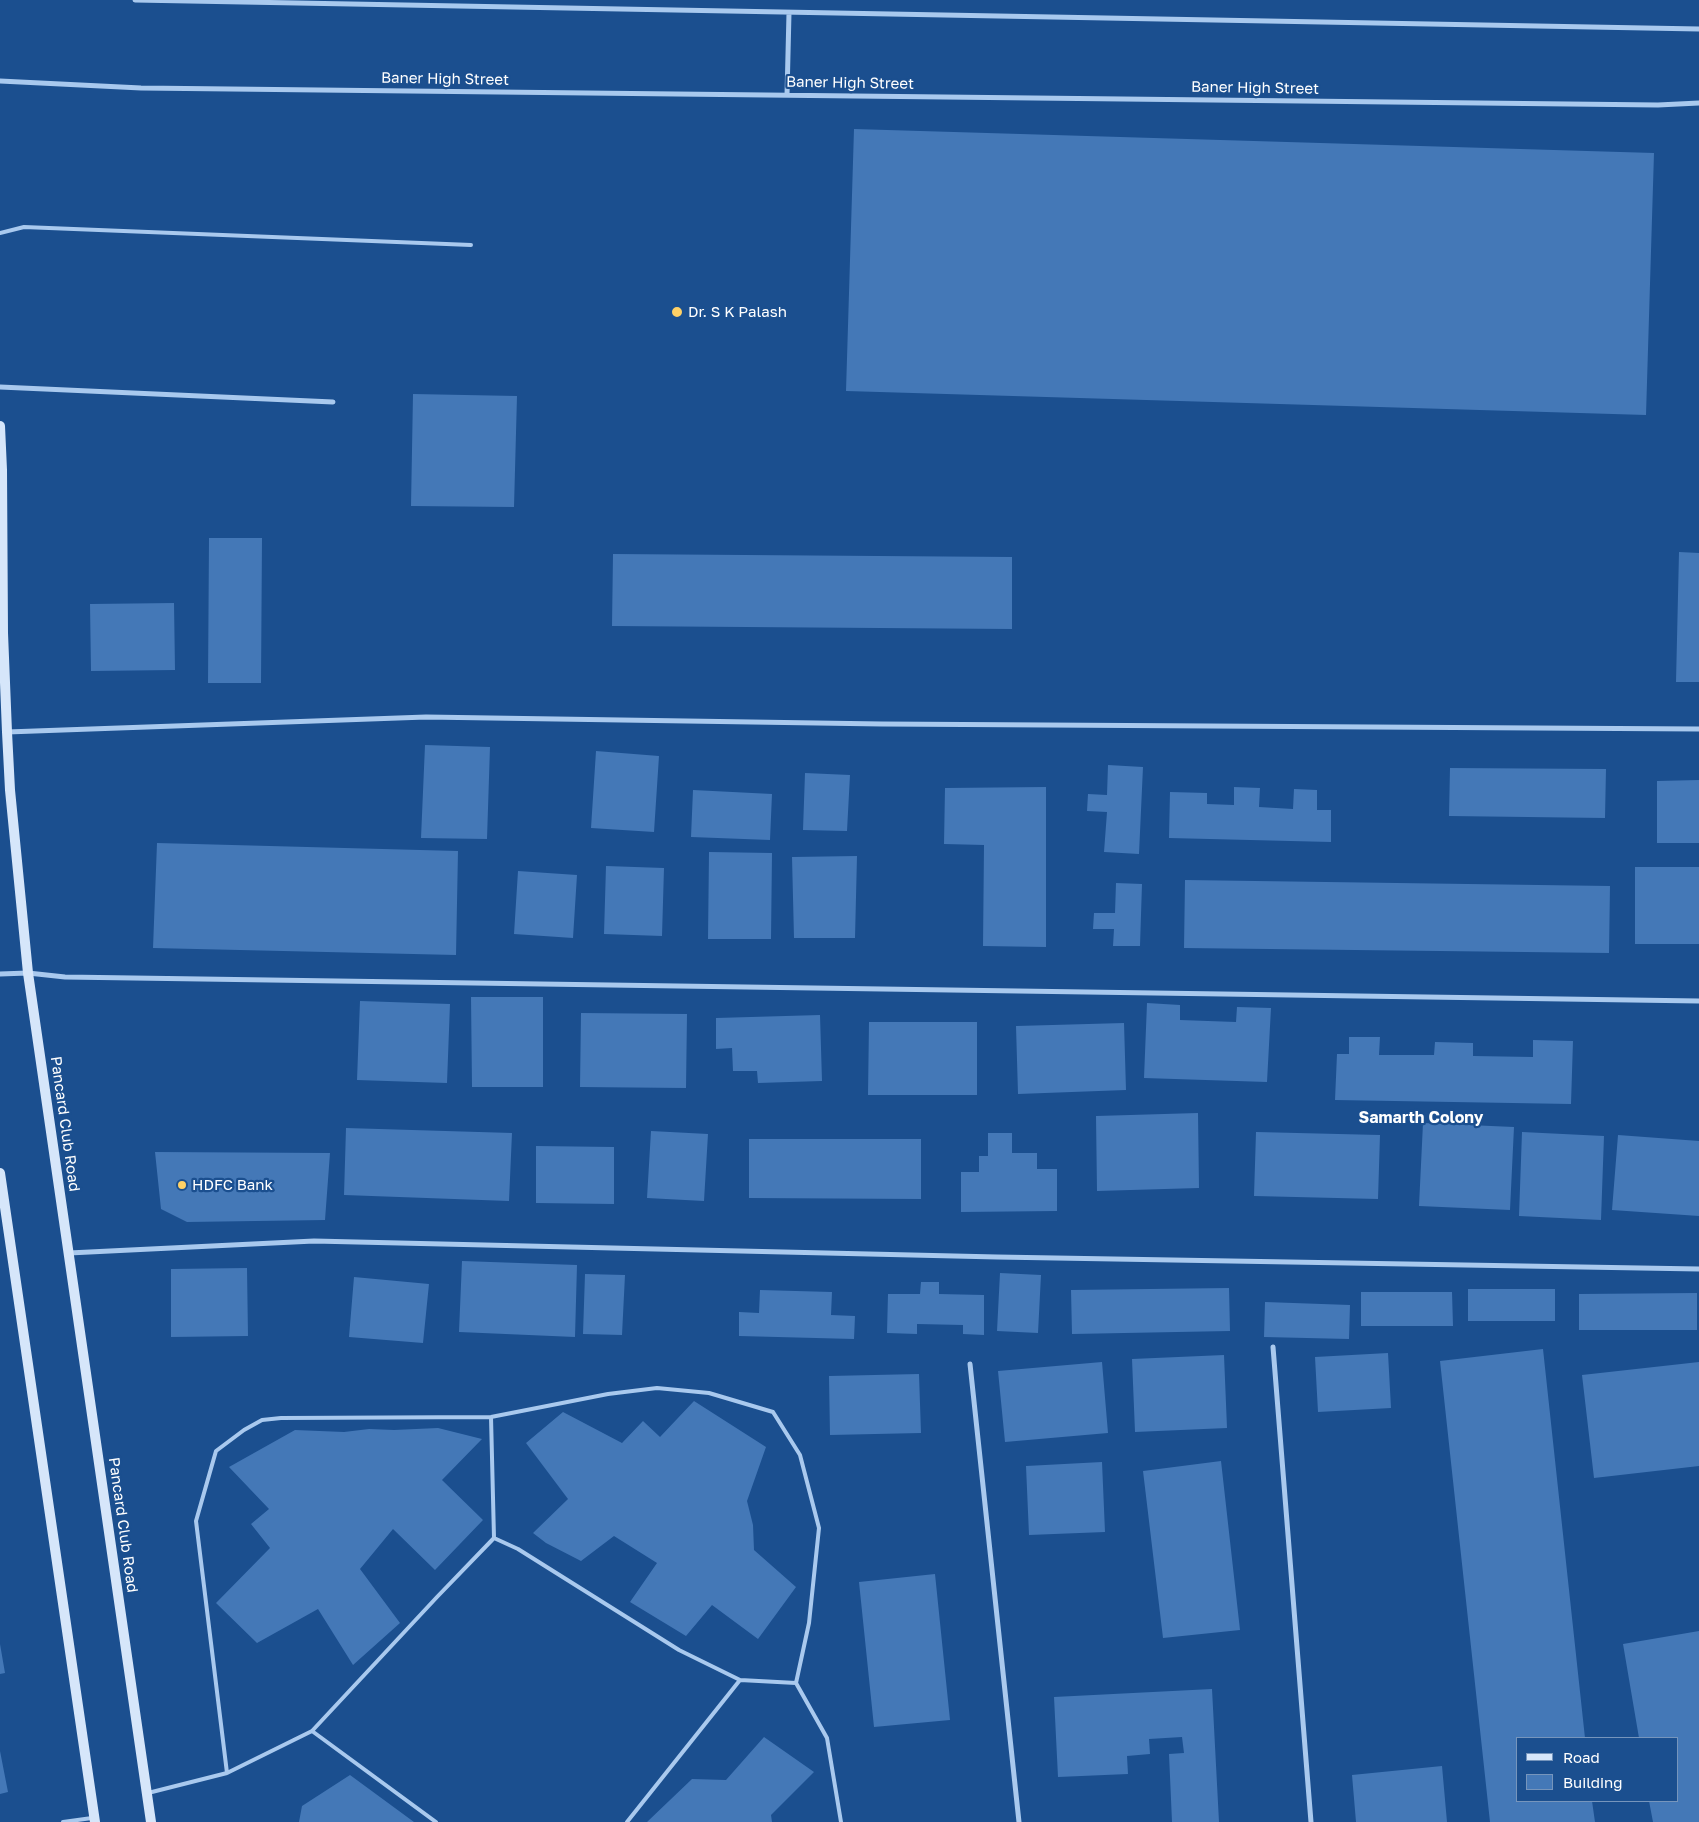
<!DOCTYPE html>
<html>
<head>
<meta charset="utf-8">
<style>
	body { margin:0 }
	#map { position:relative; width:1699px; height:1822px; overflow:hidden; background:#1b4f8f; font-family:"Golos Text",sans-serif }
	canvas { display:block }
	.legend { position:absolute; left:1516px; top:1737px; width:162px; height:65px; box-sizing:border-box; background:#1b4f8f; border:1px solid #7695bc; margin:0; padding:6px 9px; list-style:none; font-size:15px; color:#fff }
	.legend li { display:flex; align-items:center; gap:10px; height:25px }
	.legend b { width:25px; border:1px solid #7695bc }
</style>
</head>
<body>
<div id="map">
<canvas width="1699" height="1822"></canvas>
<ul class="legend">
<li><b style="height:6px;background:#d6e6fa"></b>Road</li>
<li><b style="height:14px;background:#4478b7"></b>Building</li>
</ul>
</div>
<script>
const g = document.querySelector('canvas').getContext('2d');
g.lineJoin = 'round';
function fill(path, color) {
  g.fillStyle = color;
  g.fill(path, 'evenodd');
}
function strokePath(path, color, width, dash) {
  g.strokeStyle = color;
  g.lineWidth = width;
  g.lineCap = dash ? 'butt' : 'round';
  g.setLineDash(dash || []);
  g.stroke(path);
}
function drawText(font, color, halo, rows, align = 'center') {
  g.font = font + ' "Golos Text",sans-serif';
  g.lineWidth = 4.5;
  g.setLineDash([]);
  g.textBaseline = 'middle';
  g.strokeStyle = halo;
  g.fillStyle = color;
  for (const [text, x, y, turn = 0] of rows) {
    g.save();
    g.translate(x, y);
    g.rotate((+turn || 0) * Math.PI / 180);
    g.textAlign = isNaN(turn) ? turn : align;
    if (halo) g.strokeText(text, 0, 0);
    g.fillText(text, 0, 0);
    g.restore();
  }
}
fill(new Path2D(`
	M854 129 1654 153 1646 415 846 391Z
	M413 394 517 396 514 507 411 506Z
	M209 538H262L261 683H208Z
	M1679 552 1699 553V682H1676Z
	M613 554 1012 557V629L612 626Z
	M174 603 175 670 91 671 90 604Z
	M425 745 490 747 487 839 421 838Z
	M596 751 659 756 654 832 591 828Z
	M1108 765 1143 767 1139 854 1104 852 1107 812 1087 811 1088 794 1107 795Z
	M1450 768 1606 769 1605 818 1449 816Z
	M805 773 850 775 847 831 803 830Z
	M1699 780V843H1657V781Z
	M1046 787V947L983 946 984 845 944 844 945 788Z
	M1234 787 1260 788 1259 807 1293 809 1294 789 1317 790V810H1331V842L1169 838 1170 792 1207 793V804L1234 805Z
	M693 790 772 794 770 840 691 837Z
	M157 843 458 851 456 955 153 948Z
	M709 852 772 853 771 939H708Z
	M857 856 855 938H794L792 857Z
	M606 866 664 868 662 936 604 934Z
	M1635 867H1699V944H1635Z
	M518 871 577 875 573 938 514 934Z
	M1185 880 1610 886 1609 953 1184 948Z
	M1116 883 1142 884 1140 946H1113L1114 929H1093L1094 913H1115Z
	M471 997H543V1087H472Z
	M360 1001 450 1004 447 1083 357 1080Z
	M1147 1003 1180 1005V1020L1236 1022 1237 1007 1271 1008 1267 1082 1144 1078Z
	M581 1013 687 1014 686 1088 580 1087Z
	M820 1015 822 1081 758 1083 757 1071H733L732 1048 716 1049V1018Z
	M869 1022H977V1095H868Z
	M1124 1023 1126 1090 1018 1094 1016 1026Z
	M1349 1037H1380L1379 1055H1434L1435 1042 1473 1043V1056L1533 1057V1040L1573 1041 1571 1104 1335 1100 1337 1054H1349Z
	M1198 1113 1199 1188 1097 1191 1096 1116Z
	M1423 1123 1514 1127 1510 1210 1419 1206Z
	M346 1128 512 1133 509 1201 344 1195Z
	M651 1131 708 1134 704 1201 647 1198Z
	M1256 1132 1380 1135 1378 1199 1254 1196Z
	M1522 1132 1604 1136 1601 1220 1519 1216Z
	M988 1133H1012V1153H1037V1169H1057V1211L961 1212V1172H979V1156H988Z
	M1618 1135 1699 1141V1216L1612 1210Z
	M749 1139H921V1199L749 1198Z
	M536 1146 614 1147V1204L536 1203Z
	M155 1152 330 1153 325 1220 187 1222 161 1209Z
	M462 1261 577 1265 575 1337 459 1332Z
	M247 1268 248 1336 171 1337V1269Z
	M1000 1273 1041 1275 1038 1333 997 1331Z
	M585 1274 625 1275 622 1335 583 1334Z
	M354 1277 429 1284 423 1343 349 1337Z
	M921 1282H939V1294L984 1295V1335L963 1334V1325L917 1324V1334L887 1333 888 1294H920Z
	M1229 1288 1230 1331 1072 1334 1071 1290Z
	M1468 1289H1555V1321H1468Z
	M760 1290 832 1292 831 1315 855 1316 854 1339 739 1336V1312L759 1313Z
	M1361 1292H1452L1453 1326H1361Z
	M1697 1293V1330H1579V1294Z
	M1265 1302 1350 1305 1349 1339 1264 1337Z
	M1543 1349 1585 1738H1518V1801H1592L1595 1822H1490L1440 1361Z
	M1388 1353 1391 1408 1318 1412 1315 1357Z
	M1224 1355 1227 1428 1135 1432 1132 1359Z
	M1102 1362 1108 1433 1005 1442 998 1371Z
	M1699 1362V1466L1594 1478 1582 1375Z
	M919 1374 921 1433 830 1435 829 1376Z
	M694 1401 766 1447 747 1501 753 1525 754 1550 796 1587 758 1639 712 1605 686 1636 630 1602 657 1563 614 1536 581 1561 546 1543 533 1533 568 1499 526 1443 563 1412 622 1443 643 1421 660 1437Z
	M438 1428 482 1439 442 1480 483 1520 435 1570 393 1529 360 1569 400 1623 353 1665 318 1609 257 1643 216 1603 270 1548 251 1524 269 1509 229 1467 295 1430 344 1432 369 1429 394 1430Z
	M1221 1461 1240 1630 1163 1638 1143 1471Z
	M1102 1462 1105 1532 1029 1535 1026 1466Z
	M935 1574 950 1720 874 1727 859 1582Z
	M1699 1631V1822H1653L1649 1801H1678V1738H1639L1623 1644Z
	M0 1644 5 1673 0 1674Z
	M1212 1689 1219 1822H1172L1169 1754 1184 1753 1182 1737 1149 1739 1150 1754 1127 1756 1128 1774 1058 1777 1054 1697Z
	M764 1737 814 1772 771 1815 772 1822H647L692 1779 726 1780Z
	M0 1751 8 1792 0 1794Z
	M1442 1766 1447 1822H1356L1352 1775Z
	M350 1775 414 1822H299L302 1806Z`), '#4478b7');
strokePath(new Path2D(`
	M0 233 24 227 471 245
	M491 1417 494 1538
	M312 1731 436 1822
	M227 1773 196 1521 216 1451 244 1430 262 1420 281 1418 491 1417 608 1394 657 1388 709 1393 773 1412 800 1455 819 1528 809 1623 796 1683
	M148 1793 227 1773 312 1731 437 1597 494 1538 518 1549 679 1650 740 1680 796 1683 827 1738 841 1822
	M63 1822 92 1818
	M627 1822 740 1680`), '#a9c9ee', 4);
strokePath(new Path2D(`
	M135 0 1699 29
	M0 81 141 88 1658 105 1699 103
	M787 95 789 13
	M0 387 333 402
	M7 732 426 717 882 724 1699 729
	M0 974 28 973 65 977 1699 1001
	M69 1253 314 1241 997 1257 1699 1269
	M1273 1347 1311 1822
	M970 1364 1019 1822`), '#a9c9ee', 5);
strokePath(new Path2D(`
	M0 426 2 470 3 633 7 732 10 790 28 973 151 1822
	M0 1173 95 1822`), '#d6e6fa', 10);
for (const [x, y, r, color] of [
	[677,312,6,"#ffd166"],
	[182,1185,5,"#ffd166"]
]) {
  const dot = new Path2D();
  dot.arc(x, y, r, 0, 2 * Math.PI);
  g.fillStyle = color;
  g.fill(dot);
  strokePath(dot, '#1b4f8f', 2);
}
drawText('15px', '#fff', '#1b4f8f', [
	["Baner High Street",445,79,1],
	["Baner High Street",850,83,1],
	["Baner High Street",1255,88,1],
	["Pancard Club Road",65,1124,82],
	["Pancard Club Road",123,1525,82]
]);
drawText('15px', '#fff', '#1b4f8f', [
	["Dr. S K Palash",688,312],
	["HDFC Bank",192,1185]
], 'left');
drawText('bold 16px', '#fff', '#1b4f8f', [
	["Samarth Colony",1421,1118]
]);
</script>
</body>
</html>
